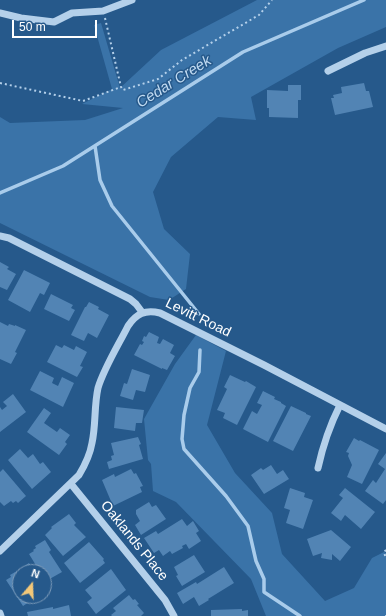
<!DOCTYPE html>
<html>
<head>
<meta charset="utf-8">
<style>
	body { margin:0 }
	#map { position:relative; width:386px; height:616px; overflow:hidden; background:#26598b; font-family:Arial,sans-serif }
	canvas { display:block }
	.north { position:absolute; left:12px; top:564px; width:40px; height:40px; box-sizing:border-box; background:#26598b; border:1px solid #7d9bb9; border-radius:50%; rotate:19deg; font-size:11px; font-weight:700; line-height:16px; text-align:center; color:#fff }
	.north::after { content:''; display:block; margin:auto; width:14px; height:18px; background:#f3c879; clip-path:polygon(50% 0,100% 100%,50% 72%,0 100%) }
	.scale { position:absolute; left:12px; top:20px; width:85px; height:18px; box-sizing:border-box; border:2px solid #fff; border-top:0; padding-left:5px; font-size:12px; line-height:14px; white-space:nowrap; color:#fff; -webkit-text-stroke:3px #26598b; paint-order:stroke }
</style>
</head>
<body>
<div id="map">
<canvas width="386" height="616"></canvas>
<div class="north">N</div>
<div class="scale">50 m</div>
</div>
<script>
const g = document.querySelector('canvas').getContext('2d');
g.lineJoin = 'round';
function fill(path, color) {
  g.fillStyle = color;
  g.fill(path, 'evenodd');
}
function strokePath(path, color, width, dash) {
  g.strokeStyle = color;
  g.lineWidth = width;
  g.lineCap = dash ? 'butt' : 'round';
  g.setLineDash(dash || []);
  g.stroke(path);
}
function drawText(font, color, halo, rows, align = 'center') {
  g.font = font + ' Arial,sans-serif';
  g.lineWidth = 3;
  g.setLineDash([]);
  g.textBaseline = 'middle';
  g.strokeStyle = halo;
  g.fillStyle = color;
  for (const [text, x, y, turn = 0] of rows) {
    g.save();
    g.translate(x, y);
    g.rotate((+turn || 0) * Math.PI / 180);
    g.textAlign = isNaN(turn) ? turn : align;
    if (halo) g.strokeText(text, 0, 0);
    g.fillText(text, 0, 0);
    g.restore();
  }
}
fill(new Path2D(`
	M257 0H386V27L338 48 251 97 256 120 218 117 171 157 153 192 164 229 190 254 186 289 169 300 150 297 0 223V117L10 123 85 120 123 108 82 104 112 89 94 25 101 23 120 88 161 50Z
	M196 335 226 351 207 425 235 473 272 513 282 554 325 601 354 588 372 558 384 552 386 553V616H266L251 579 176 502 153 491 151 464 148 460 144 419 175 364Z`), '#3a73a8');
strokePath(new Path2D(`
	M95 146 100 180 112 206 199 314
	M0 193 63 166 243 52 364 0
	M200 350 199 372 190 388 184 415 182 439 184 449 226 496 248 526 256 561 264 579V592L300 616`), '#a9cceb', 3.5);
fill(new Path2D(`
	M364 83 366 91H369L373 107 335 115 331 98H334L333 95 342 93 341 87Z
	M288 85H301V100H298V118L269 117V108H267V90L288 91Z
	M0 262 9 267 7 269 16 274 7 290 0 287Z
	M24 270 50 283 44 295 40 293 30 312 8 300Z
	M51 294 73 305 71 308 75 310 69 321 44 309Z
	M89 302 99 307 98 309 109 315 97 338 88 333 84 341 71 335 85 307H86Z
	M0 322 8 326 9 324 15 326V325L26 330 15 352 17 353 11 364 0 359Z
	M149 332 159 337 157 343 160 344 163 339 174 345 170 353 175 356 167 370 162 368V369L134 355 140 344 142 345 144 342 142 341 144 336 146 337Z
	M56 345 62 348 64 345 74 350 76 346 87 352 80 366 83 367 77 377 47 362Z
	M132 369 150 375 145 392 136 390 133 400 120 396 124 383 127 384Z
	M40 371 54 378 52 383 58 386 62 377 74 383 63 407 30 390Z
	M230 375 245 382 246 381 256 387 237 425 223 418 225 413 217 410 227 389 224 387Z
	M263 391 275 397 274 399 281 402V403L286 406 268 442 243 429 252 411 257 414 262 405 257 403Z
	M13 394 26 412 0 432V407L2 410 7 406 3 402Z
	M291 406 306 413V414L311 416 293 451 273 441Z
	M116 407 144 410 142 423H136L135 431 114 428Z
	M44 408 51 413 44 423 57 432 60 428 70 435 65 442 67 444 59 455 27 432Z
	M138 437 141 444 139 445 143 459 109 469 107 462 112 460 111 456 114 455 111 443Z
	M354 438 359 441 360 440 379 450 362 484 347 477 352 465 348 456 349 453 346 452Z
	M20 449 28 458 33 454 40 464 43 462 51 472 32 489 8 460Z
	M386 453V500L383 504 365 491 373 480 376 483 385 469 378 464Z
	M271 465 277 474 283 470 289 479 264 494 251 475 261 468 263 470Z
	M3 469 26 496 18 503 16 501 13 503 11 501 4 506 0 502V472Z
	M131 469 134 474 136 473 143 486 140 487 142 492 113 506 102 480 114 474 115 477Z
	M290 488 305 493 304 497 313 500 303 529 286 523 290 510 284 508Z
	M345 488 375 512 361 529 345 515 341 521 331 513 343 498 339 495Z
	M149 502 152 507 156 505 166 519 141 535 135 525 140 521 136 514V510Z
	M69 514 76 523 74 525 86 537 63 556 45 535 52 528 51 527Z
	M182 519 187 526 193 521 199 531 196 533 201 541 189 549 186 544 182 546 183 548 172 554 170 551 163 556 159 550 154 553 144 538 156 531 158 534Z
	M331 530 351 547 340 561 332 554V560L321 558 322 553 313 556 307 539Z
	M45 540 51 550 49 552 62 572 46 581 44 578V572H40L29 554 34 551 33 550 36 548 35 546Z
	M89 542 104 559 103 560 105 563 80 583 64 563Z
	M194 555 205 572 182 586 176 576 178 575 174 567Z
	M29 563 35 572H20L18 570Z
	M224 567 234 583 208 599 209 600 199 606 194 597 183 604 177 593 196 582 197 584Z
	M111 569 126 590 96 614 87 602 92 598 85 590Z
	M17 571 19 574H20V596H36L32 599V600L23 606 6 580 11 577 10 575Z
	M129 595 133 600 135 599 139 604 137 605 144 613 141 616H112L111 615 116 611 113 608Z
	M69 605 71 616H28L27 612 53 607V609Z
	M242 609V611L248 610V616H211V610Z`), '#5284b4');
strokePath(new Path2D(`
	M105 18 121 87 123 90 158 79 182 60 259 15 272 0
	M0 83 83 101 121 87
	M386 550 384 552 386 559
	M386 616V615`), '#b4d0ea', 2, [2, 3]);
strokePath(new Path2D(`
	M0 13 21 18 54 22 72 13 103 11 132 0
	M328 71 365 53 386 46
	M0 236 9 238 130 299 136 304 142 312
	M318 468C323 445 330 425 340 405
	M71 484 165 600 174 616
	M0 551 79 475C85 465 90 455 92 443 96 425 94 406 98 388 104 368 119 344 128 326 136 314 145 309 160 313L264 365 386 429
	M0 613 1 616`), '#b4d0ea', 7);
drawText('14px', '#fff', '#26598b', [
	["Levitt Road",198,318,26],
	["Oaklands Place",134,541,51]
]);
drawText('italic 15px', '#c0daf1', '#26598b', [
	["Cedar Creek",174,82,-32]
]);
</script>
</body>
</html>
